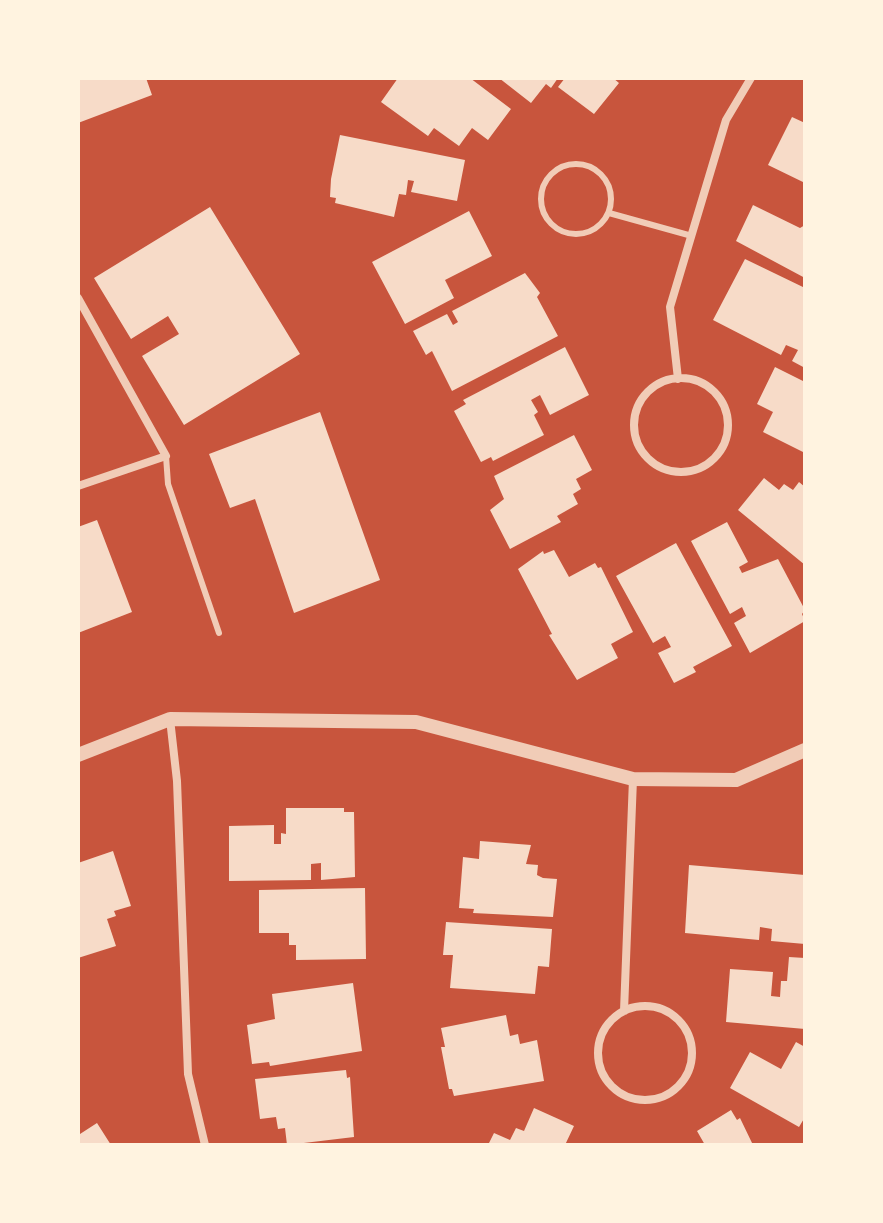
<!DOCTYPE html>
<html>
<head>
<meta charset="utf-8">
<style>
	body { margin:0 }
	#map { position:relative; width:883px; height:1223px; overflow:hidden; background:#c8553d; font-family:"Public Sans",sans-serif }
	canvas { display:block }
	.frame { position:absolute; inset:0; border:80px solid #fff3e0; pointer-events:none }
</style>
</head>
<body>
<div id="map">
<canvas width="883" height="1223"></canvas>
<div class="frame"></div>
</div>
<script>
const g = document.querySelector('canvas').getContext('2d');
g.lineJoin = 'round';
function fill(path, color) {
  g.fillStyle = color;
  g.fill(path, 'evenodd');
}
function strokePath(path, color, width, dash) {
  g.strokeStyle = color;
  g.lineWidth = width;
  g.lineCap = dash ? 'butt' : 'round';
  g.setLineDash(dash || []);
  g.stroke(path);
}
fill(new Path2D(`
	M78 78H146L152 95 78 123Z
	M398 78H470L511 109 488 140 472 128 459 146 434 128 428 136 381 102Z
	M499 78H558L551 88 546 84 531 103Z
	M565 78H613L619 83 594 114 558 87Z
	M792 117 805 123V183L768 165Z
	M340 135 465 160 457 201 411 192 414 181 408 180 406 195 399 194 394 217 335 203 336 198 330 197 331 179Z
	M753 205 800 228 805 225V278L736 241Z
	M210 207 300 354 184 425 142 356 179 334 168 316 131 339 94 278Z
	M469 211 492 256 445 280 454 298 405 324 372 262Z
	M745 259 805 288V368L792 361 798 350 786 345 781 355 713 320Z
	M525 273 540 293 537 297 558 336 452 391 432 351 426 355 413 331 447 314 453 325 458 322 452 311Z
	M565 347 589 395 550 415 540 395 531 400 538 412 534 415 544 435 493 461 491 457 481 462 454 411 466 404 463 400Z
	M775 367 805 382V453L763 432 773 412 757 404Z
	M320 412 380 580 294 613 255 499 230 508 209 454Z
	M574 435 592 470 576 479 581 489 573 494 578 504 557 516 561 522 510 549 490 510 504 499 494 476Z
	M764 478 779 490 784 484 793 490 799 482 805 487V565L738 510Z
	M97 520 132 612 78 633V527Z
	M727 522 748 562 739 567 742 573 778 559 805 610 802 614 805 621 750 653 734 623 746 616 742 607 730 614 691 541Z
	M676 543 732 646 693 667 696 672 674 683 658 653 671 647 665 636 653 643 616 576Z
	M554 550 569 577 595 563 598 568 601 567 633 632 611 644 618 658 577 680 549 635 552 634 518 569 543 551 544 554Z
	M286 808H344V812H354L355 877 321 880V863L311 864V880L229 881V826L274 825V844H281V833L286 834Z
	M480 841 531 845 526 864 538 865 537 875 543 878 557 879 553 917 473 913 474 909 459 908 463 857 479 859Z
	M113 851 131 906 114 911 116 916 107 919 116 946 78 958V863Z
	M689 865 805 875V944L771 941 772 929 760 927 759 940 685 933Z
	M365 888 366 959 296 960V945H289V933H259V890Z
	M446 922 552 929 549 967 538 966 535 994 450 988 453 955H443Z
	M789 957 805 958V1029L726 1022 730 969 773 972 771 996 780 997 781 981H787Z
	M353 983 362 1051 270 1066 269 1062 252 1064 247 1025 275 1019 272 994Z
	M506 1015 510 1036 518 1034 520 1044 537 1040 544 1081 454 1096 452 1089H449L441 1047H445L441 1028Z
	M796 1042 805 1047V1117L799 1127 730 1088 750 1052 781 1069Z
	M346 1070 347 1078 350 1077 354 1137 287 1145 285 1128 278 1129 276 1117 260 1119 255 1079Z
	M534 1108 574 1126 565 1145H488L494 1133 510 1140 516 1128 524 1131Z
	M731 1110 737 1120 740 1118 753 1145H705L697 1131Z
	M97 1123 111 1145H78V1130L80 1134Z`), '#f7dbc8');
strokePath(new Path2D(`
	M541 199a35 35 0 1 1 70 0a35 35 0 1 1-70 0Z
	M609 213 692 236
	M166 456 168 484 219 633`), '#f1ccb7', 6);
strokePath(new Path2D(`
	M78 298 166 456 78 486
	M634 425a47 47 0 1 1 94 0a47 47 0 1 1-94 0Z
	M678 379 670 307 726 120 751 78
	M170 719 177 781 188 1074 205 1145
	M598 1053a47 47 0 1 1 94 0a47 47 0 1 1-94 0Z
	M624 1011 633 779`), '#f1ccb7', 8);
strokePath(new Path2D(`
	M78 755 170 719 416 722 633 779 736 780 805 750`), '#f1ccb7', 14);
</script>
</body>
</html>
